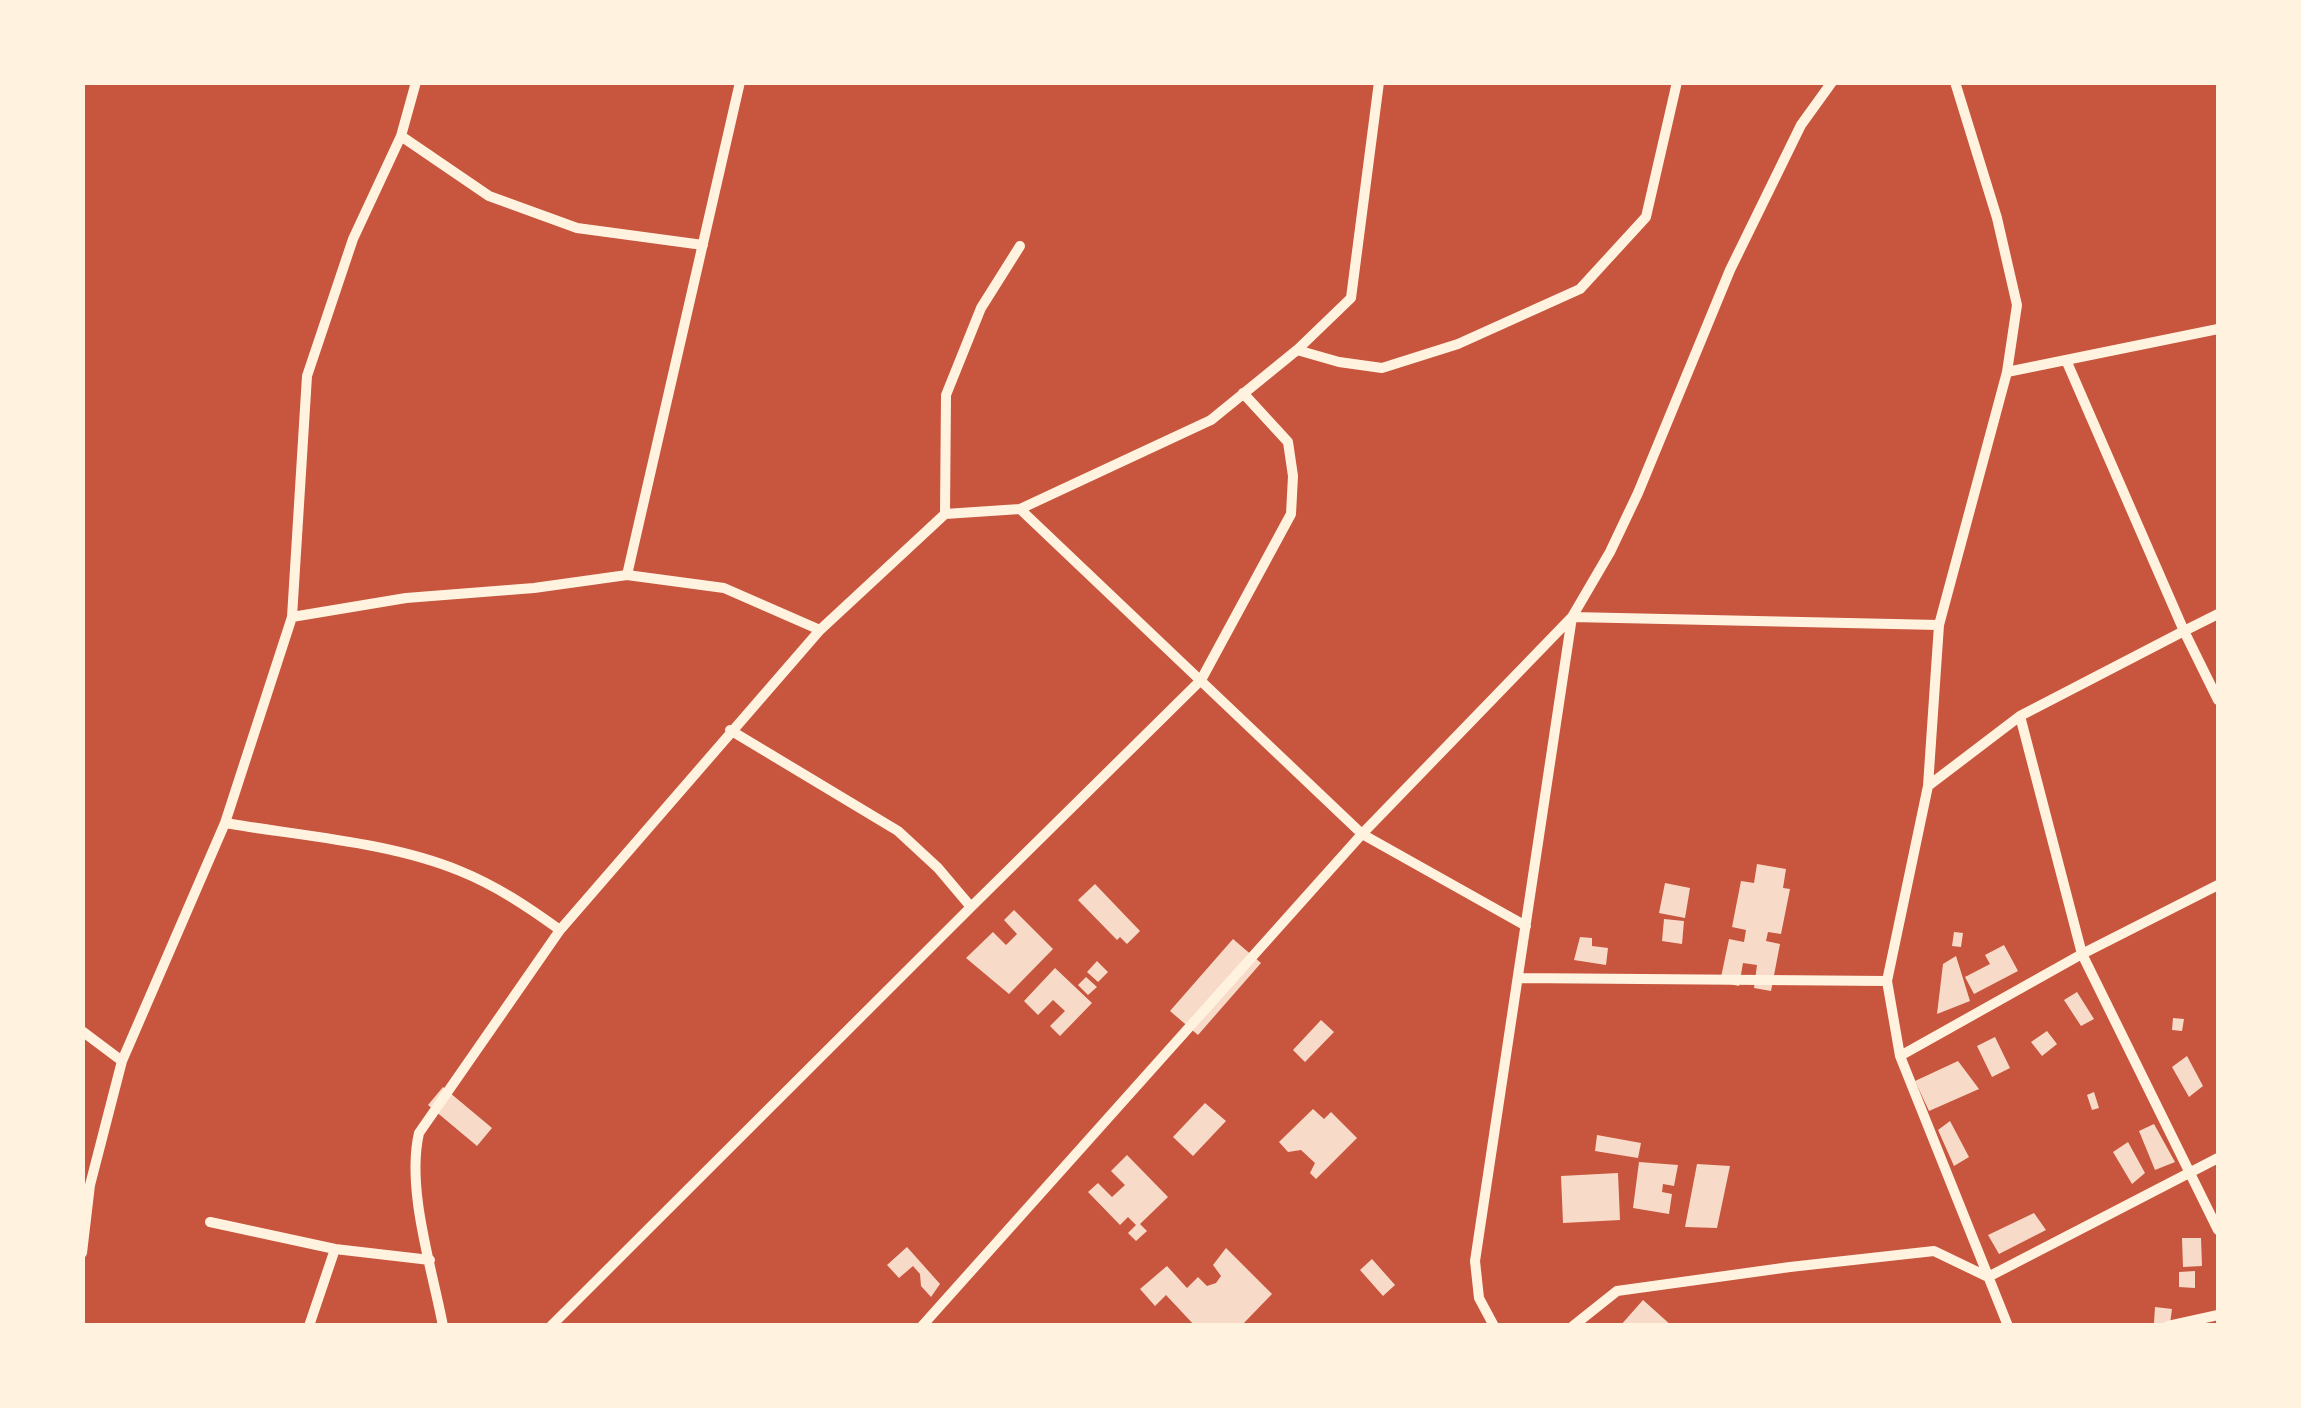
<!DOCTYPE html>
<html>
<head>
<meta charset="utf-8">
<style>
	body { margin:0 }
	#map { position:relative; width:2301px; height:1408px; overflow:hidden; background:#c8553d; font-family:Manrope,sans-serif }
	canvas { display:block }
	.frame { position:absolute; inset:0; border:85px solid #fff3e0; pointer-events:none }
</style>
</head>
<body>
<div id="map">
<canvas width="2301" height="1408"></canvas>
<div class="frame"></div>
</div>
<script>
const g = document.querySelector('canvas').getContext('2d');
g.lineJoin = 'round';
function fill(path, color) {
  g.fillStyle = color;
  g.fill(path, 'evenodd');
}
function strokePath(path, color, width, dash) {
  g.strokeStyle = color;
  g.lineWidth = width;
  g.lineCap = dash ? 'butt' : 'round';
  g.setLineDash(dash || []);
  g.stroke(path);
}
fill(new Path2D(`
	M1757 864 1786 869 1783 888 1790 889 1781 934 1768 932 1766 941 1780 944 1771 991 1754 988 1757 965 1743 963 1739 986 1720 982 1729 939 1744 942 1746 930 1732 927 1741 881 1754 883Z
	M1665 883 1690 888 1685 918 1659 913Z
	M1095 884 1140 931 1127 944 1120 937 1117 940 1078 900Z
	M1014 910 1053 949 1009 994 966 958 993 932 1006 945 1017 934 1004 920Z
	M1664 919 1684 921 1682 944 1662 941Z
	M1954 932 1963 933 1961 947 1952 946Z
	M1580 937 1592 938V946L1608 948 1606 965 1574 960Z
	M1233 939 1261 963 1198 1035 1170 1011Z
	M2004 945 2018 971 1974 994 1965 977 1990 964 1985 955Z
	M1956 956 1970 1001 1937 1014 1943 964Z
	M1097 961 1108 972 1098 982 1087 972Z
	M1055 968 1092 1003 1060 1036 1050 1026 1065 1011 1053 1000 1038 1015 1024 1001Z
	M1086 977 1097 987 1088 995 1078 985Z
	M2077 992 2094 1019 2081 1026 2064 1000Z
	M2173 1018 2184 1019 2182 1031 2172 1030Z
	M1321 1020 1334 1032 1305 1062 1293 1050Z
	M2047 1031 2057 1044 2042 1056 2031 1042Z
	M1995 1037 2010 1068 1992 1077 1977 1046Z
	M2187 1056 2203 1086 2189 1097 2172 1067Z
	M1958 1061 1979 1089 1929 1111 1915 1081Z
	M443 1087 492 1128 477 1146 428 1105Z
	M2094 1092 2099 1108 2092 1110 2087 1095Z
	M1205 1103 1226 1121 1193 1156 1173 1137Z
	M1313 1109 1324 1119 1331 1112 1357 1138 1316 1179 1310 1173 1315 1163 1301 1150 1288 1152 1279 1142Z
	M1950 1121 1969 1157 1954 1166 1938 1130Z
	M2154 1124 2175 1162 2155 1170 2139 1131Z
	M1597 1135 1641 1143 1638 1158 1595 1151Z
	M2128 1142 2145 1173 2132 1184 2113 1152Z
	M1127 1155 1168 1197 1140 1224 1147 1231 1136 1241 1128 1233 1136 1225 1128 1217 1120 1225 1088 1192 1098 1183 1112 1197 1125 1185 1111 1171Z
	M1639 1162 1678 1165 1674 1186 1663 1184 1662 1192 1672 1194 1669 1214 1633 1208Z
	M1697 1164 1730 1166 1717 1228 1685 1227Z
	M1618 1173 1620 1220 1563 1223 1561 1176Z
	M2034 1213 2046 1230 1999 1254 1988 1235Z
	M2182 1238H2201L2202 1266 2183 1267Z
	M907 1247 940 1284 931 1297 921 1286 920 1274 913 1266 899 1278 887 1265Z
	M1226 1248 1272 1294 1241 1326H1195L1166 1295 1155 1306 1140 1289 1167 1266 1187 1288 1198 1277 1207 1286 1216 1283 1221 1276 1213 1265Z
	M1372 1259 1395 1285 1383 1296 1360 1270Z
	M2195 1271V1288L2179 1287V1272Z
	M1643 1300 1672 1326H1620Z
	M2155 1307 2172 1309 2170 1324 2154 1323Z`), '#f7dbc8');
strokePath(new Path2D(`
	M401 136 489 196 577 228 703 245
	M1297 350 1339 362 1382 368 1458 344 1580 289 1646 217 1677 82
	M2066 360 2184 631 2218 614
	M2007 372 2218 329
	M1020 509 1211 420 1297 350 1351 298 1379 82
	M945 514 946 395 981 308 1020 246
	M627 575 740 82
	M292 617 406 598 534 588 627 575 724 588 820 630 560 930 419 1133C406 1189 432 1268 443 1326
	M1939 625 2007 372 2017 305 1997 218 1955 82
	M820 630 945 514 1020 509 1362 834 1526 926
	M2020 716 2082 954 2218 1230
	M1928 786 2020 716 2184 631 2218 700
	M225 823C301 836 390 842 460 871 497 886 528 907 560 930
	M971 907 1201 680 1291 514 1293 476 1288 442 1243 393
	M1518 978 1887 981
	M82 1031 122 1061
	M1900 1056 2082 954 2218 885
	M210 1222 335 1249 430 1260
	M82 1253 90 1185 122 1061 225 823 292 617 307 376 353 239 401 136 416 82
	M309 1326 335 1249
	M551 1326 971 907 938 868 898 831 730 730
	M922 1326 1362 834 1572 617 1610 552 1638 493 1730 270 1801 125 1832 82
	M1494 1326 1479 1298 1475 1261 1572 617 1939 625 1928 786 1887 981 1900 1056 2008 1326
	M1573 1326 1617 1291 1790 1267 1934 1251 1988 1277 2218 1158
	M2168 1326 2218 1315`), '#fff3e0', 10);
</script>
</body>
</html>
